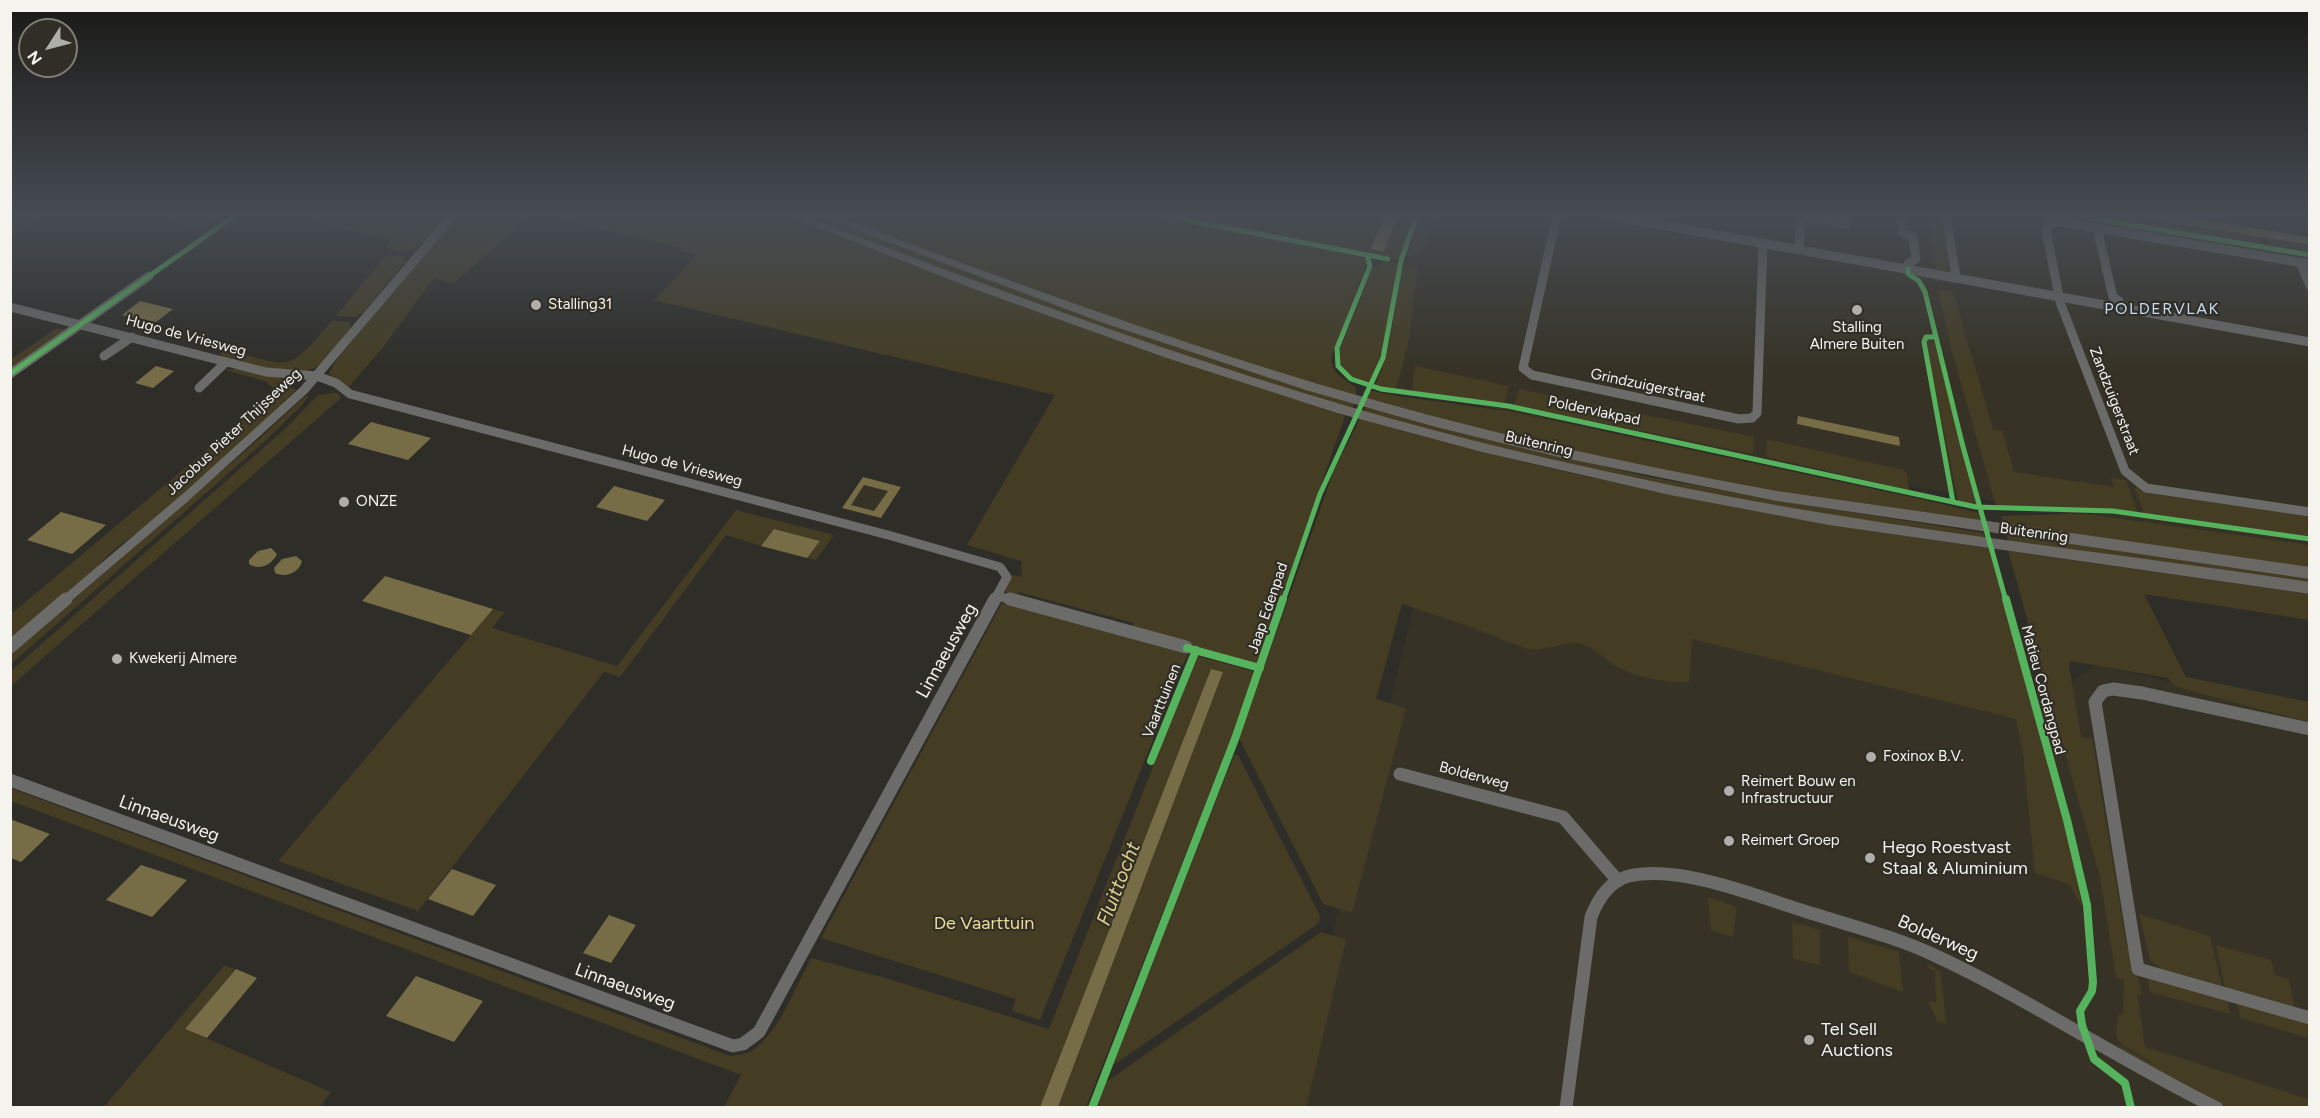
<!DOCTYPE html>
<html>
<head>
<meta charset="utf-8">
<style>
	body { margin:0 }
	#map { position:relative; width:2320px; height:1118px; overflow:hidden; background:#2e2d28; font-family:Figtree,sans-serif }
	canvas { display:block }
	.frame { position:absolute; inset:0; border:12px solid #f5f3ee; pointer-events:none }
	.north { position:absolute; left:18px; top:18px; width:60px; height:60px; box-sizing:border-box; background:#302e26; border:2px solid #7f7d76; border-radius:50%; rotate:234deg; font-size:16px; font-weight:700; line-height:24px; text-align:center; color:#f5f3ee }
	.north::after { content:''; display:block; margin:auto; width:21px; height:27px; background:#afaea9; clip-path:polygon(50% 0,100% 100%,50% 72%,0 100%) }
</style>
</head>
<body>
<div id="map">
<canvas width="2320" height="1118"></canvas>
<div class="frame"></div>
<div class="north">N</div>
</div>
<script>
const g = document.querySelector('canvas').getContext('2d');
g.lineJoin = 'round';
function fill(path, color) {
  g.fillStyle = color;
  g.fill(path, 'evenodd');
}
function strokePath(path, color, width, dash) {
  g.strokeStyle = color;
  g.lineWidth = width;
  g.lineCap = dash ? 'butt' : 'round';
  g.setLineDash(dash || []);
  g.stroke(path);
}
function drawText(font, color, halo, rows, align = 'center') {
  g.font = font + ' Figtree,sans-serif';
  g.lineWidth = 4.5;
  g.setLineDash([]);
  g.textBaseline = 'middle';
  g.strokeStyle = halo;
  g.fillStyle = color;
  for (const [text, x, y, turn = 0] of rows) {
    g.save();
    g.translate(x, y);
    g.rotate((+turn || 0) * Math.PI / 180);
    g.textAlign = isNaN(turn) ? turn : align;
    if (halo) g.strokeText(text, 0, 0);
    g.fillText(text, 0, 0);
    g.restore();
  }
}
fill(new Path2D(`
	M1421 215H2076L2309 253V559L1367 385Z
	M864 485 888 491 874 512 850 505Z
	M1424 565 2016 719 2096 665 2309 713V1107L1289 1108Z`), '#363225');
fill(new Path2D(`
	M10 215H47L11 238Z
	M142 215H223L200 229Z
	M281 215H423L393 248 425 215H449C433 231 410 265 385 246L391 240Z
	M458 215H532L454 283 434 278 383 347 349 387 329 374 335 362 426 249Z
	M533 215H779L1051 316 1345 416 1258 664 1132 630 1134 623 1018 592 1014 598 1004 591 1012 575 1022 577 1021 561 967 545 1055 395 654 300 697 255 681 251 684 248Z
	M797 215H814L1168 343 1355 402 1352 410 1132 338Z
	M831 215H945L949 219 953 215H1385L1384 252 1398 215H1415L1399 260 1370 255 1332 354C1328 371 1343 379 1356 387V396L1184 343Z
	M1421 215H1436L1421 255 1406 257Z
	M1928 215H1942L1949 272 1947 274 1935 270Z
	M2028 215H2059L2264 249 2269 254Z
	M2076 215H2127L2261 237 2265 247Z
	M2267 238 2309 245V255L2270 248Z
	M385 256H403L406 261 364 312 355 317 336 316Z
	M1387 261 1399 263C1389 303 1388 347 1370 384 1353 379 1340 373 1338 355L1373 267Z
	M1404 264 1418 268 1408 345 1396 389 1375 386C1394 347 1393 305 1404 264Z
	M1938 290 1953 292 1993 429 2002 431 2014 472 2114 487 2111 478 2126 480 2137 512 2077 508 2017 510 1997 509 1952 352Z
	M332 321 349 322 351 329C341 340 329 360 316 367 293 380 247 364 224 358L220 353 229 348 228 350C294 368 286 373 332 321Z
	M57 328 66 330 11 372 10 360Z
	M1928 339 1934 342 1977 506 1958 501 1926 342Z
	M1415 366 1509 386 1504 404 1412 391Z
	M240 368 279 376 288 386 296 390C250 434 204 476 156 518 135 536 110 548 94 572L11 641V614L277 391 265 381 225 370Z
	M1519 389 1754 437 1753 454 1514 405Z
	M1367 390 1397 396 1514 412 1925 500 1979 513 1982 525 1805 498 1567 451 1363 399Z
	M338 393 341 398 11 686V671L286 428 318 395Z
	M309 395 303 404 263 443 11 664V653L259 439 304 397Z
	M1366 407 1644 476 1811 506 1984 533 1986 540 1859 521 1615 476 1363 413Z
	M1360 419C1566 478 1776 519 1989 548L2069 842 2082 906 2069 884 2035 873 2023 754 2016 719 1692 639 1689 682C1666 683 1632 677 1613 664 1603 658 1594 647 1582 644 1563 640 1545 652 1527 649L1471 627 1402 604 1376 699 1406 708 1352 913 1323 904 1239 738 1334 470Z
	M1767 439 1903 470 1907 473 1909 490 1766 457Z
	M2137 487 2152 494 2309 516V537L2144 513 2135 489Z
	M736 510 834 535 816 560 807 558 820 541 774 529 761 546 726 535 620 677 604 672 418 911 278 861 493 609 505 612 492 628 617 666Z
	M2073 514 2094 515 2309 545V569L2004 527 2001 516Z
	M2006 534 2309 576V583L2008 541Z
	M2008 551 2309 594V620L2144 594 2186 677 2309 702V722L2176 687 2168 678 2071 661 2069 665 2081 737 2092 739 2126 942C2131 960 2139 976 2142 995L2137 994 2145 1047 2309 1099V1107H2228L2195 1092 2124 1053 2117 1044 2152 1064C2145 1054 2120 1048 2117 1038 2115 1032 2118 1021 2118 1014L2123 1015 2124 980 2116 977 2100 877Z
	M1002 603H1009L1188 653 1040 1020 1012 1011 1016 999 821 938Z
	M1197 656 1253 671 1254 675 1237 724 1086 1107H1058L1223 672 1211 669 1040 1107H724L741 1075 11 801 10 788 730 1056C737 1055 746 1054 753 1050 781 1030 795 987 811 958L889 979 1049 1029Z
	M1234 755H1238L1320 916 1319 923 1115 1064 1113 1063Z
	M1708 897 1737 907 1733 937 1711 930Z
	M2139 914 2210 936 2223 991 2168 975 2150 960Z
	M1792 922 1820 930V965L1793 959Z
	M1321 932 1346 940 1306 1107H1097L1106 1082Z
	M1848 937 1899 952 1903 992 1849 972Z
	M2216 945 2271 960 2275 975 2289 979 2295 1009 2226 992Z
	M1927 964 1941 972 1946 1024 1938 1022 1928 1001 1936 1002 1935 971 1928 968Z
	M224 966 236 969 185 1029 331 1092 320 1107 103 1108Z
	M2147 978 2227 999 2230 1014 2150 992Z
	M2236 1001 2309 1022V1038L2241 1018Z`), '#443d24');
fill(new Path2D(`
	M1384 215H1398L1384 252 1371 249Z
	M2127 215H2175L2309 237V245Z
	M140 301 173 309 156 322 122 315Z
	M156 366 174 371 153 388 135 383Z
	M1798 416 1899 437 1900 446 1797 424Z
	M371 422 431 438 408 460 348 444Z
	M863 477 901 487 881 518 842 508ZM864 485 888 491 874 511 851 505Z
	M614 486 665 500 647 521 596 507Z
	M61 512 106 525 72 554 27 540Z
	M774 529 820 541 807 558 761 546Z
	M271 548 277 554C272 565 259 571 249 564V560L258 551Z
	M296 556 302 561C299 573 286 578 275 573L274 568 282 559Z
	M385 576 493 609 471 635 362 601Z
	M1211 669 1223 672 1058 1107H1040Z
	M10 819 50 834 21 862 11 858Z
	M141 865 187 880 152 917 106 900Z
	M452 869 496 885 473 916 428 899Z
	M609 915 636 925 611 963 583 953Z
	M236 969 257 978 207 1038 185 1029Z
	M416 976 483 1001 454 1042 386 1016Z`), '#766d46');
strokePath(new Path2D(`
	M1557 215 1523 368 1532 375 1739 419 1752 418 1757 413 1763 243
	M1606 215 2310 342
	M1901 215 1902 232 1913 237 1916 259 1908 264V269
	M1946 215 1956 277
	M1801 216 1846 224 1845 215
	M2097 228 2113 297 2119 301 2121 307
	M1799 249 1801 215
	M2300 262 2310 286
	M2310 264 2060 222H2052L2046 229 2060 302 2125 471 2146 488 2310 512
	M10 307 266 372 317 376 336 383 350 394 888 535 1000 567 1007 577 994 601
	M104 356 132 337
	M10 374 149 276
	M199 388 226 362
	M998 596 1016 601
	M64 601 186 497 304 390 453 215`), '#6b6b69', 9);
strokePath(new Path2D(`
	M1010 599 1186 647
	M10 647 66 599
	M2310 729 2142 693 2113 689 2103 691 2095 702 2138 969 2310 1018
	M1400 774 1563 817 1618 881
	M10 780 733 1046 743 1044 759 1032 995 599
	M1566 1108 1591 917C1598 899 1609 881 1629 876 1682 864 1763 899 1814 914 1855 927 1895 937 1934 955 2031 1000 2121 1061 2217 1108`), '#6b6b69', 13);
fill(new Path2D(`
	M785 215H801C1040 306 1280 396 1529 454 1628 477 1728 498 1829 514 1988 540 2149 558 2310 582V594L1829 525 1670 495 1482 452 1337 413 1164 357 974 289Z
	M816 215H832C993 274 1154 335 1318 384 1469 429 1622 463 1777 491L2310 567V579L1777 501 1559 457 1436 427 1309 391 1098 321Z`), '#696864');
strokePath(new Path2D(`
	M1160 215 1388 259
	M2072 215 2310 255
	M1367 255 1370 266 1337 348 1338 366 1351 379 1381 389 1508 406 1976 507 2113 511 2310 539
	M1908 269V274L1919 281 1925 292 1962 443 2006 601
	M1934 337H1926L1924 342 1953 502
	M10 374 236 215
	M1283 601 1320 494 1383 358 1401 261 1417 215`), '#56b35d', 5);
strokePath(new Path2D(`
	M2006 599 2067 820 2087 905 2093 982 2092 991 2080 1011 2082 1025 2094 1059 2125 1083 2131 1108
	M1187 648 1260 668
	M1151 761 1196 650
	M1092 1108 1235 739 1283 599`), '#56b35d', 8);
const sky = g.createLinearGradient(0, 0, 0, 371);
sky.addColorStop(0, '#191916');
sky.addColorStop(0.58, '#464c53');
sky.addColorStop(1, '#464c5300');
g.fillStyle = sky;
g.fillRect(0, 0, 2320, 371);
for (const [x, y, r, color] of [
	[536,305,6,"#afaea9"],
	[1857,310,6,"#afaea9"],
	[344,502,6,"#afaea9"],
	[117,659,6,"#afaea9"],
	[1871,757,6,"#afaea9"],
	[1729,791,6,"#afaea9"],
	[1729,841,6,"#afaea9"],
	[1870,858,6,"#afaea9"],
	[1809,1040,6,"#afaea9"]
]) {
  const dot = new Path2D();
  dot.arc(x, y, r, 0, 2 * Math.PI);
  g.fillStyle = color;
  g.fill(dot);
  strokePath(dot, '#302e26', 2);
}
drawText('15px', '#f5f3ee', '#302e26', [
	["Stalling31",548,305],
	["Stalling",1857,328,"center"],
	["Almere Buiten",1857,345,"center"],
	["ONZE",356,502],
	["Kwekerij Almere",129,659],
	["Foxinox B.V.",1883,757],
	["Reimert Bouw en",1741,782],
	["Infrastructuur",1741,799],
	["Reimert Groep",1741,841]
], 'left');
drawText('15px', '#f5f3ee', '#302e26', [
	["Hugo de Vriesweg",186,336,15],
	["Grindzuigerstraat",1648,386,12],
	["Zandzuigerstraat",2114,401,69],
	["Poldervlakpad",1594,411,12],
	["Jacobus Pieter Thijsseweg",234,432,-43],
	["Buitenring",1539,444,13],
	["Hugo de Vriesweg",682,466,15],
	["Buitenring",2034,533,8],
	["Jaap Edenpad",1268,608,-71],
	["Matieu Cordangpad",2043,690,75],
	["Vaarttuinen",1162,701,-68],
	["Bolderweg",1474,776,15]
]);
g.letterSpacing = '1.5px';
drawText('16px', '#c4dcf3', '#302e26', [
	["POLDERVLAK",2162,309]
]);
g.letterSpacing = '0px';
drawText('18px', '#f5f3ee', '#302e26', [
	["Linnaeusweg",947,651,-61],
	["Linnaeusweg",169,819,20],
	["Bolderweg",1938,938,24],
	["Linnaeusweg",625,987,20]
]);
drawText('18px', '#f5f3ee', '#302e26', [
	["Hego Roestvast",1882,848],
	["Staal & Aluminium",1882,869],
	["Tel Sell",1821,1030],
	["Auctions",1821,1051]
], 'left');
drawText('18px', '#ecdc96', '#302e26', [
	["De Vaarttuin",984,924]
]);
drawText('italic 20px', '#e1d08a', '#302e26', [
	["Fluittocht",1119,884,-69]
]);
</script>
</body>
</html>
